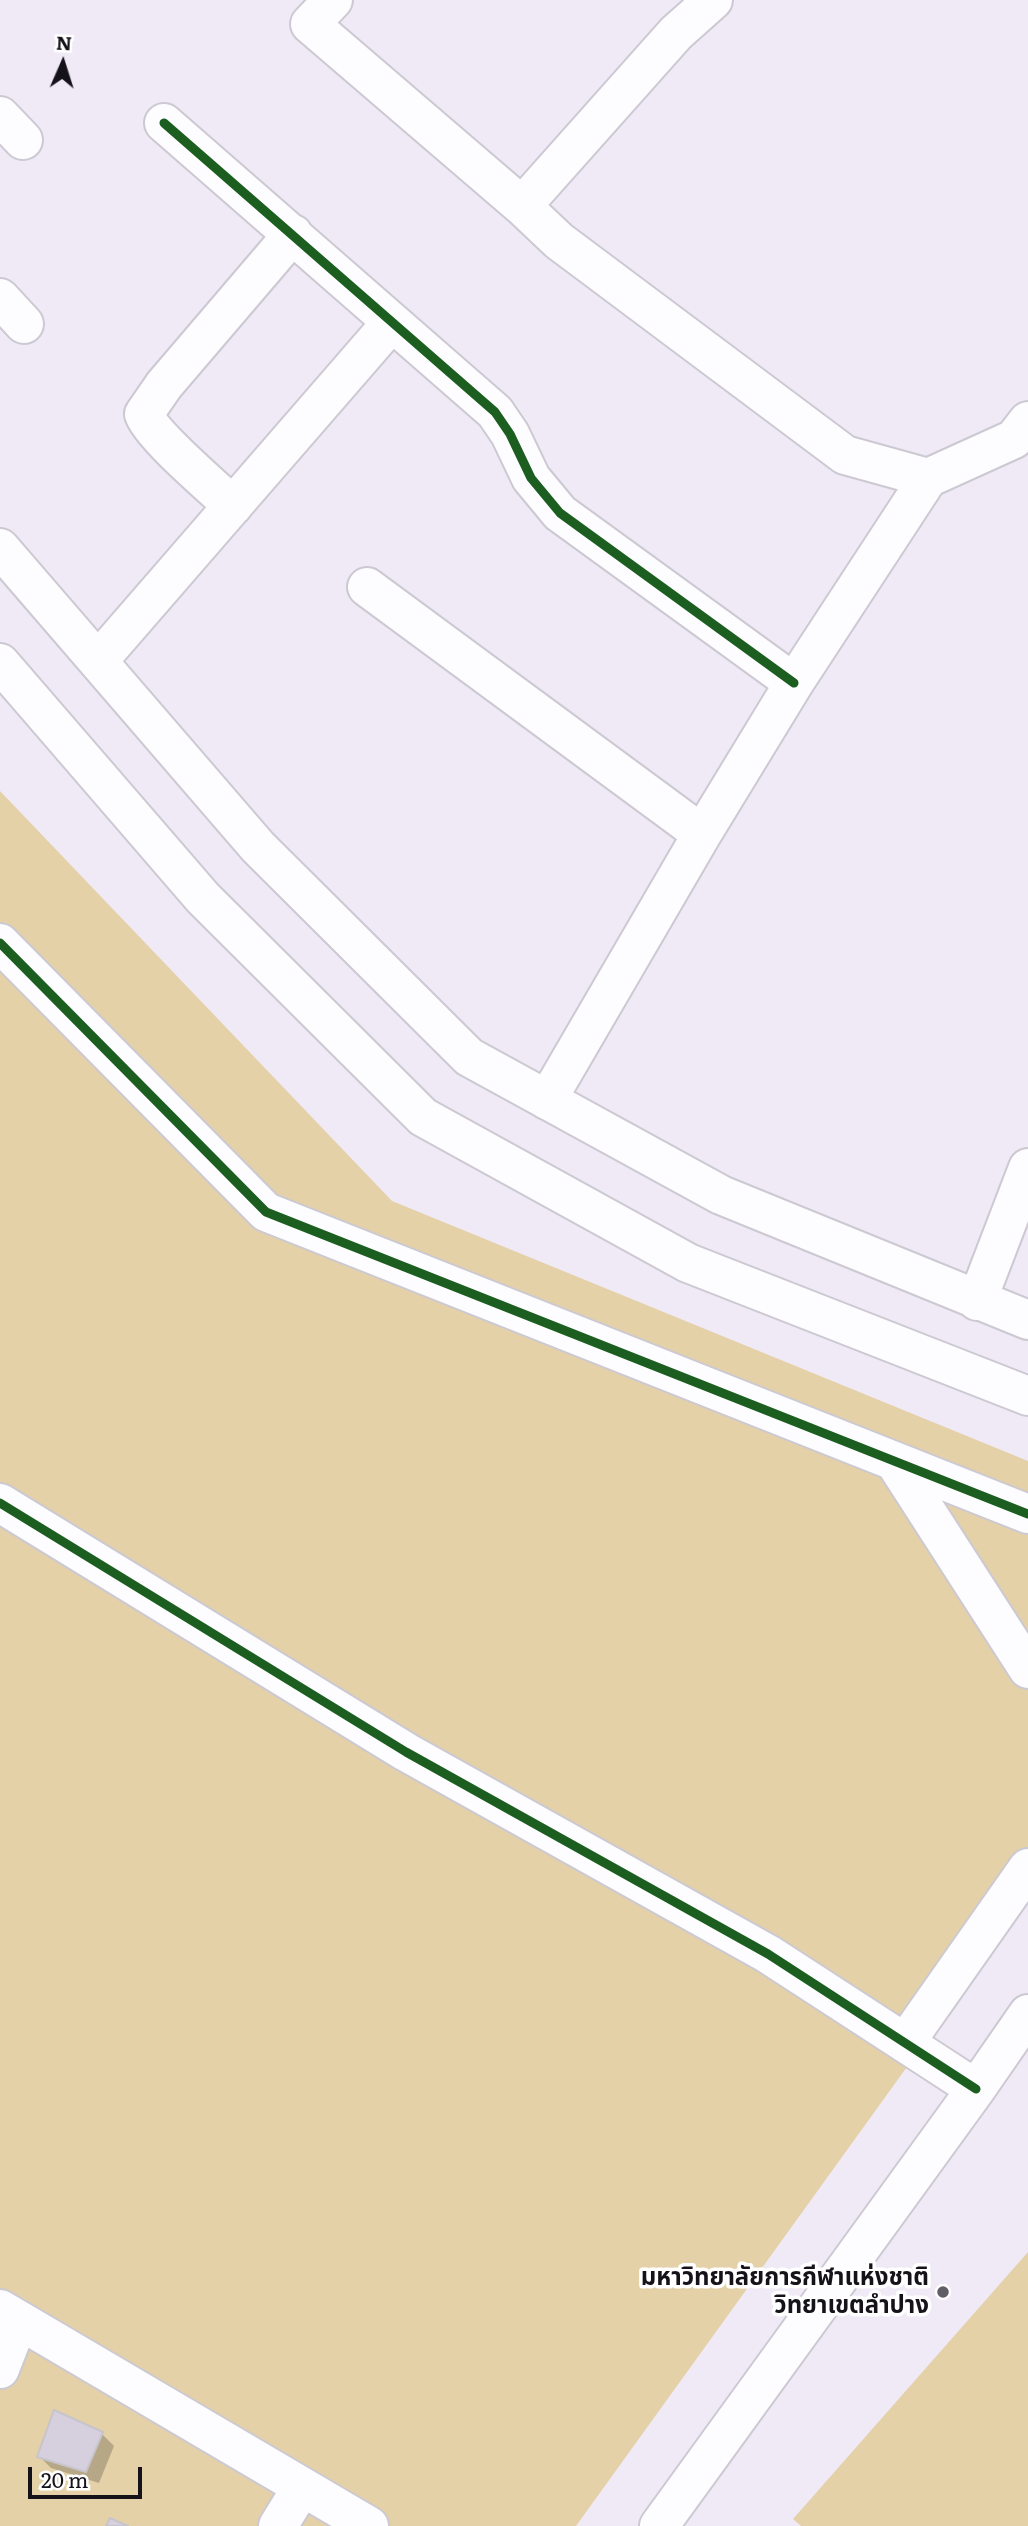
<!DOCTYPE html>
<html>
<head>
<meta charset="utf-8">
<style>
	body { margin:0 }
	#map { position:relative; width:1028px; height:2526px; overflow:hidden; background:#efeaf6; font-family:Literata,serif }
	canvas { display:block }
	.north { position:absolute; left:28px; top:28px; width:70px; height:70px; -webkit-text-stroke:5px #fff; paint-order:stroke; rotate:3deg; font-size:19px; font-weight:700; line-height:28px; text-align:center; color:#151219 }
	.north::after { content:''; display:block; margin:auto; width:24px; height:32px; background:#151219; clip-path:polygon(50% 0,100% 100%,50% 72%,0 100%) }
	.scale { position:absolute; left:28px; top:2467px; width:114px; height:32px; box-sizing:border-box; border:4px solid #151219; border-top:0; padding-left:9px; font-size:21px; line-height:24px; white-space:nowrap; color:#151219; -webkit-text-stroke:5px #fff; paint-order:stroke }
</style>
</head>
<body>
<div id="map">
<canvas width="1028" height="2526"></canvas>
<div class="north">N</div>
<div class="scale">20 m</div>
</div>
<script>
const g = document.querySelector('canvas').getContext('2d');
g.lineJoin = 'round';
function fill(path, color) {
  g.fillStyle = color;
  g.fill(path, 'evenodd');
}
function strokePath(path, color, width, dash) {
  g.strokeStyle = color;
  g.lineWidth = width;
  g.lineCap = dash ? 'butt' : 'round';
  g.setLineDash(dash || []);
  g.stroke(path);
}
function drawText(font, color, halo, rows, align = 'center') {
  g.font = font + ' Literata,"Noto Sans Thai",serif';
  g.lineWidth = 7;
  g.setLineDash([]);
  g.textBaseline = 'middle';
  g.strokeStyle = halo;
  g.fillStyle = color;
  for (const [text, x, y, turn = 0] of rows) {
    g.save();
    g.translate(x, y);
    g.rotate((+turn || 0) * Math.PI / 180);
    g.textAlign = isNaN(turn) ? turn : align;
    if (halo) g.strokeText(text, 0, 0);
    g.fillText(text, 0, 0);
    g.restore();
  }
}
fill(new Path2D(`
	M0 791 392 1201 1028 1461V1899L576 2526H0Z
	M1028 2252V2526H801L793 2519Z`), '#e4d1a8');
fill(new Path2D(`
	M102 2434 114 2446 99 2483 51 2468 39 2456Z`), '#0003');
const building = new Path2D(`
	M54 2410 103 2432 86 2472 37 2457Z
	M110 2518 128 2526H106Z`);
fill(building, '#d6d0de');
strokePath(building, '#c7c4cc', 2);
const minor = new Path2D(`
	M333 0 310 24 522 206 559 241 845 455 928 478
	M0 116 23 140
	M164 123 495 412 510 434 531 478 560 513 794 683
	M522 206 676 33 713 0
	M0 298 24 324
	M233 506C214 488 151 435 144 414L164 385 293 234
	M367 587 702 834
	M98 661 392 322
	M0 943 266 1212 1028 1514
	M547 1100 702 834 794 683 928 478 1014 439 1028 421
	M977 1301 1028 1168
	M894 1461 1028 1669
	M0 1503 406 1752 768 1954 976 2089
	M905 2043 1028 1868
	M0 2309 369 2526
	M0 2369 19 2320
	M278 2526 302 2487
	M659 2526 976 2089 1028 2014`);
const major = new Path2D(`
	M0 548 258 847 469 1057 721 1195 1028 1320
	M0 663 203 898 423 1117 688 1263 1028 1396`);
strokePath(minor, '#ccc9d2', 42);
strokePath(major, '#ccc9d2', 42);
strokePath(minor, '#fdfcfe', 38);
strokePath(major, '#fdfcfe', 38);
strokePath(new Path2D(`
	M164 123 495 412 510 434 531 478 560 513 794 683
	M0 943 266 1212 1028 1514
	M0 1503 406 1752 768 1954 976 2089`), '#1b5e20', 9);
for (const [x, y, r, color] of [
	[943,2292,7,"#615e66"]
]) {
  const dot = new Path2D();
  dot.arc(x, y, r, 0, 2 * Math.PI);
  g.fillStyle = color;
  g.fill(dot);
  strokePath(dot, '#fff', 2.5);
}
drawText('bold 24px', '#151219', '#fff', [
	["มหาวิทยาลัยการกีฬาแห่งชาติ",929,2278],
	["วิทยาเขตลำปาง",929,2306]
], 'right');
</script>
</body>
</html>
